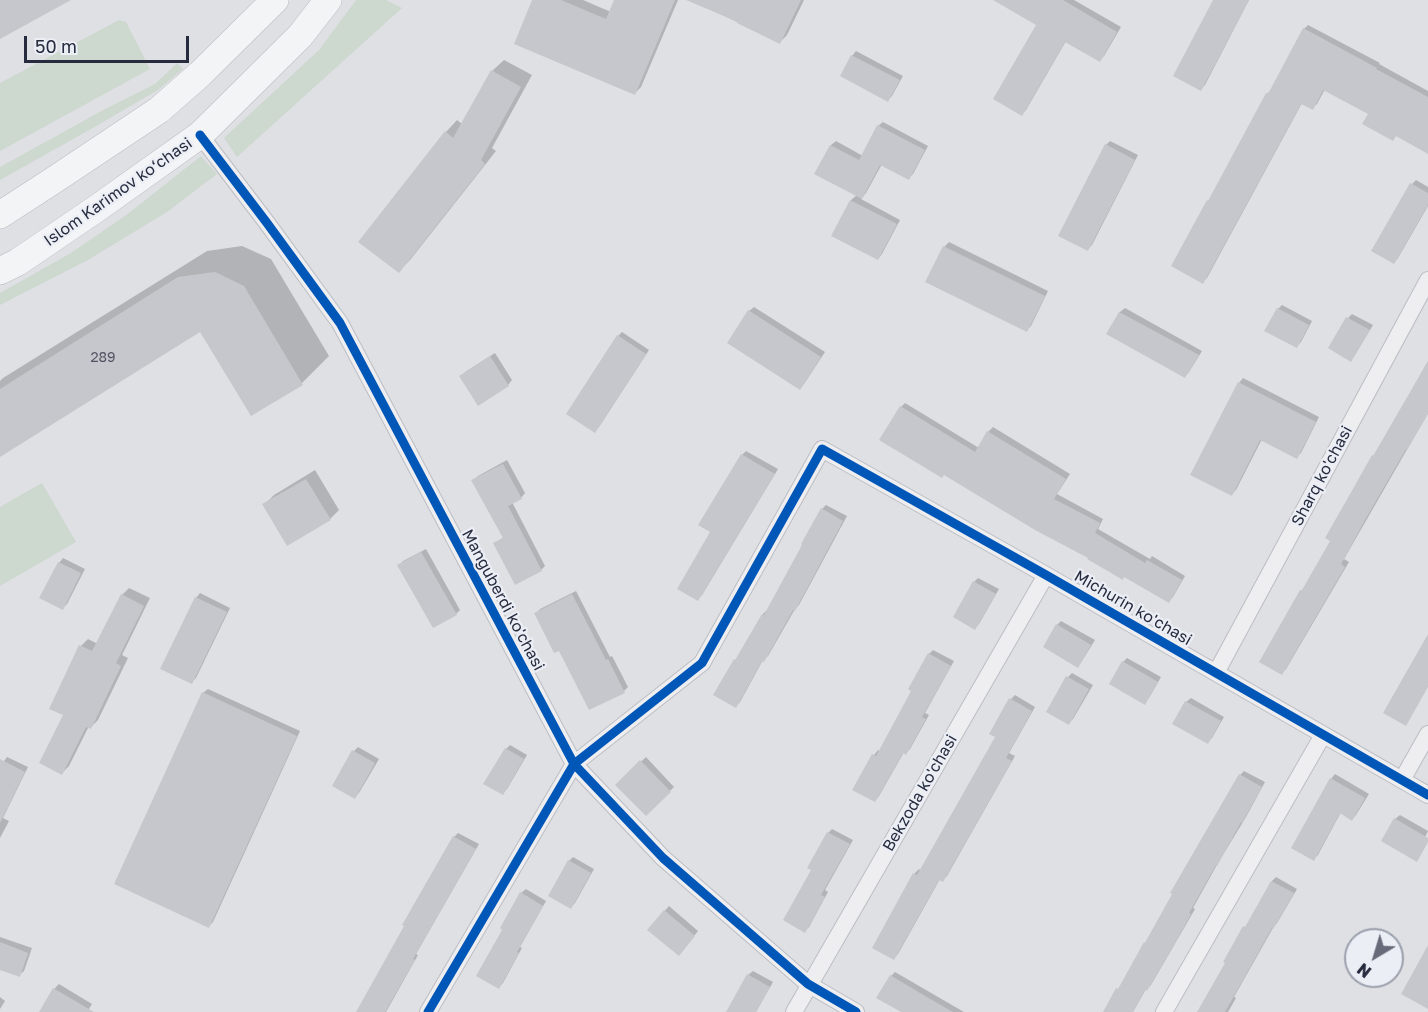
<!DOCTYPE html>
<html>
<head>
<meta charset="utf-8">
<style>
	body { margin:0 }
	#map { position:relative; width:1428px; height:1012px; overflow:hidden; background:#dfe0e4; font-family:"Golos Text",sans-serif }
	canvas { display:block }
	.north { position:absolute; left:1344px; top:928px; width:60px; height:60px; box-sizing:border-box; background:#ebeef5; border:2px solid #9ca0ac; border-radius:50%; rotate:218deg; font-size:16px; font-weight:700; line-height:24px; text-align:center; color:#262b3e }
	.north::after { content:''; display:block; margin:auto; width:21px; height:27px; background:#676a78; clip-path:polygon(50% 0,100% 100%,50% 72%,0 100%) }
	.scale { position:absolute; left:24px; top:36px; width:165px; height:27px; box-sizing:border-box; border:3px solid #262b3e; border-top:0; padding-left:8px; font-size:18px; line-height:21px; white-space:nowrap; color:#262b3e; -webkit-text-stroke:4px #ebeef5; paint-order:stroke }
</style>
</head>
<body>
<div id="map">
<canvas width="1428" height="1012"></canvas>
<div class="north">N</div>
<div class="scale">50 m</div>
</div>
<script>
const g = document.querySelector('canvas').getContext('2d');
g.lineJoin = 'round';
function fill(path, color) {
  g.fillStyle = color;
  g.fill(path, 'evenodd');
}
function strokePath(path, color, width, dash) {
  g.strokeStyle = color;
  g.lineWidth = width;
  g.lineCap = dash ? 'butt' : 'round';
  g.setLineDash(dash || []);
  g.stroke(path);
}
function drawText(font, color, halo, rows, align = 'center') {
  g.font = font + ' "Golos Text",sans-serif';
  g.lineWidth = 4.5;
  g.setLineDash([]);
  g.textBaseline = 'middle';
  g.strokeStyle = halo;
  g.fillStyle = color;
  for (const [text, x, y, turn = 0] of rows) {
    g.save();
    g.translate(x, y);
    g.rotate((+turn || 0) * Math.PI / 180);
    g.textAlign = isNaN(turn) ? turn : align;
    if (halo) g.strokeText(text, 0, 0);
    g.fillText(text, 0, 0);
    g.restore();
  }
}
fill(new Path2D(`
	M356 0H386L402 8 237 157 224 138 319 50Z
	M119 20 126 22 150 69 0 151V83Z
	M177 63 183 69 158 90 91 129 0 180V167L105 109 155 84Z
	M201 156 217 174 167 212 88 260 0 305V293L71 253 129 213Z
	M42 483 76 542 0 586V507Z`), '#cdd8cf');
fill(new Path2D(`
	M534 0H583L611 12 616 0H678L641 87 634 94Z
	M690 0H804L787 35 780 42Z
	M996 0H1074L1121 27 1104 56 1100 60 1066 41 1026 110 1022 114 1038 24Z
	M1214 0H1249L1205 85 1201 89Z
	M1308 25 1380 63 1379 64 1428 91V152L1370 113 1325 89 1317 104 1312 108 1302 103 1207 278 1203 282 1267 94 1271 90 1304 29Z
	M856 51 903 76 892 96 888 100 852 56Z
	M504 60 532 75 492 148 496 151 410 260 398 272 446 132 457 120 462 124 492 71Z
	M883 122 928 146 913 174 909 178 882 164 866 193 861 199 900 220 882 254 878 259 833 235 851 200 857 195 816 174 831 145 836 141 863 156 878 126Z
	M1110 141 1138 155 1092 245 1088 249 1106 145Z
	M1416 180 1428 187V206L1398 258 1394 263 1412 184Z
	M949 242 1048 291 1031 326 1026 331 944 247Z
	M242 246 271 259 329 356 302 383 252 414 201 330 0 444V381L3 378 207 251Z
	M1282 305 1312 321 1301 342 1296 347 1278 309Z
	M754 307 825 352 804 384 800 388 749 311Z
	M1125 308 1202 351 1189 372 1185 376 1108 333 1120 312Z
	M1352 314 1373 325 1355 355 1351 360 1348 318Z
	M622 332 649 350 599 427 595 431 618 336Z
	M495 353 512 380 508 385 478 404 465 372Z
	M1428 361V413L1344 559 1349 562 1286 669 1282 673 1305 587 1332 541 1327 538 1373 456 1378 451Z
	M1243 378 1319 417 1301 453 1296 457 1262 439 1236 490 1231 494 1239 383Z
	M905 403 979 448 988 432 993 427 1070 474 1057 494 1103 519 1098 529 1150 559 1152 556 1185 576 1173 597 1169 601 901 407Z
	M746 451 778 469 702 595 698 599 712 532 742 455Z
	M507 460 525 493 521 498 512 502 545 566 541 570 495 543 504 537 473 481 478 476Z
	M315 470 339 510 330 519 264 505 274 495Z
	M826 505 847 516 799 605 795 609 768 656 763 660 740 702 736 706 763 614 767 610 822 509Z
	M426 549 460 610 456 614 399 566 403 561Z
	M63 558 85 569 67 604 63 608 59 563Z
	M978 578 999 589 979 624 975 628 974 582Z
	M129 588 150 598 122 655 128 658 98 720 91 727 89 726 69 766 62 773 65 714 81 646 88 639 98 644 122 595Z
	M576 591 610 657 612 656 628 687 624 691 559 649 536 614 540 609Z
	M200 593 230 608 196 678 192 682 196 598Z
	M1061 621 1095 640 1082 661 1078 666 1057 625Z
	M933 650 954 661 925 713 929 715 910 749 906 753 904 752 879 796 875 801 854 789 874 755 878 750 880 752 913 690 929 654Z
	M1127 658 1161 677 1149 698 1123 662Z
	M1072 673 1093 685 1073 719 1069 723 1068 677Z
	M208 689 300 731 213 922 209 926 203 693Z
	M1015 695 1035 707 1009 753 1015 756 947 876 942 880 940 879 898 954 894 958 874 947 914 874 919 869 921 871 997 737 1011 699Z
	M1191 698 1224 717 1212 738 1208 742 1186 702Z
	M510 745 527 755 507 789 503 793 506 749Z
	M358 747 379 759 359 793 355 797 354 751Z
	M7 757 28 767 3 818 9 821 0 838V767Z
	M646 757 674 787 646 814 617 785Z
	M1244 771 1265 782 1246 817 1218 863 1193 908 1195 909 1151 985 1146 989 1133 1012H1104L1125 992 1119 987 1122 984 1240 775Z
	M1335 774 1369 794 1356 815 1352 819 1341 812 1318 855 1313 859 1293 847 1331 779Z
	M1400 815 1428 831 1417 853 1395 819Z
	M832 829 853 840 825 890 828 892 809 927 805 931 813 869 828 833Z
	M458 833 479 844 416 954 418 955 386 1012H357L454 837Z
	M573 857 594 869 575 903 571 907 569 861Z
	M1276 877 1297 889 1277 923 1273 928 1234 997 1236 998 1228 1012H1199L1227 962 1225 961 1245 927 1249 923 1272 881Z
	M526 889 546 901 520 947 522 948 503 983 499 987 521 893Z
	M669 906 698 931 683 950 649 929Z
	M0 937 32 948 24 971 19 975 0 968Z
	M753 971 773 982 756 1012H727L748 975Z
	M895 972 964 1012H904L891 976Z
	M59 984 92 1004 87 1012H40L54 989Z
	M0 997 5 1001 0 1009Z`), '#0003');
fill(new Path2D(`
	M0 0H71L0 39Z
	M532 0H561L606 19 614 0H675L635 95 514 44Z
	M686 0H801L780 44 737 23 738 22Z
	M993 0H1063L1117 32 1100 62 1065 42 1022 116 993 99 1036 25Z
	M1213 0H1249L1201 91 1173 76Z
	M1303 28 1377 68 1376 69 1428 97V154L1396 136 1393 141 1362 124 1368 114 1323 90 1313 110 1301 104 1203 284 1171 266 1207 200 1208 201 1266 93 1268 94Z
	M851 55 900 80 888 102 840 76Z
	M491 70 521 87 481 160 485 164 399 273 358 242 445 131 453 138Z
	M877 125 925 150 909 180 880 165 862 199 814 174 830 145 859 160Z
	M1105 144 1135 160 1088 251 1058 236Z
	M1410 183 1428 193V205L1394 264 1371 251Z
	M850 200 897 224 878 260 831 236Z
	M943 246 1045 296 1027 332 925 282Z
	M215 272 244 286 303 385 251 416 200 332 0 457V389L178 277Z
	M1277 308 1309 325 1297 348 1264 331Z
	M748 310 821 357 800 390 727 343Z
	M1119 312 1199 355 1185 378 1106 334Z
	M1346 317 1370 330 1351 362 1328 348Z
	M617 335 646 354 595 433 566 414Z
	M490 356 509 386 478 406 459 376Z
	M1428 361V414L1407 450 1406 449 1365 520 1341 564 1345 567 1282 675 1259 662 1300 590H1302L1330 541 1325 538 1354 487 1372 455 1373 456Z
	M1238 382 1316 422 1297 459 1260 440 1232 496 1190 475Z
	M900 406 975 452 987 431 1066 479 1054 499 1100 523 1095 533 1145 563 1147 560 1182 580 1169 603 1124 577 1123 580 1087 559 1088 558 1035 530 944 475 942 478 879 440Z
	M741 454 775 474 698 601 677 589 710 532 698 525Z
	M503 464 522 499 508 506 542 571 515 585 493 543 503 538 471 480Z
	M306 479 331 520 287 546 262 504Z
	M821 508 843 521 795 611 793 610 764 662 762 661 736 708 713 695 734 659 735 660 762 614 764 615 802 545 801 544Z
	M421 552 457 615 433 628 397 565Z
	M58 562 81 573 63 610 39 598Z
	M973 581 996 594 975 630 953 617Z
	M121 594 144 606 116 663 121 666 91 729 86 727 62 775 39 763 63 715 49 709 79 645 92 651Z
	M572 594 606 660 608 659 625 693 589 710 559 651 554 653 534 613Z
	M195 597 227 612 192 684 160 669Z
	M1056 624 1091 645 1078 668 1043 647Z
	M1428 634V687L1406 726 1383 713Z
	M928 653 951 666 922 717 926 719 906 755 903 753 875 802 852 790 872 754 876 756 911 691 908 689Z
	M1122 661 1158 682 1145 705 1109 684Z
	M1066 676 1089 689 1069 725 1046 712Z
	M202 692 297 736 209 928 114 884Z
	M1009 698 1032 711 1006 758 1012 761 943 882 939 880 894 960 872 948 913 873 917 875 995 737 989 734Z
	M1185 701 1221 721 1208 744 1172 724Z
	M505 748 524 759 503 795 483 784Z
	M352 750 375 763 355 799 332 786Z
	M0 759 25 772 0 823Z
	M640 760 671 792 646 816 615 785Z
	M1239 774 1262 787 1242 823 1241 822 1217 866 1216 865 1189 913 1191 914 1171 950 1147 991 1145 990 1133 1012H1103L1116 988 1118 989 1144 942 1145 943 1172 894 1170 893Z
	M1330 778 1365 798 1352 821 1340 813 1314 861 1291 848Z
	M1394 818 1428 838V842L1417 862 1381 841Z
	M827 832 850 844 821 895 825 897 805 933 783 920 811 870 807 868Z
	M453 836 476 849 413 959 415 960 385 1012H356L404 926 402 925Z
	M568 860 591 873 571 909 548 896Z
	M1271 881 1294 893 1273 929 1272 928 1225 1012H1197L1225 963 1223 962 1243 926 1245 927Z
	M520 892 543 906 517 952 519 953 499 989 476 976 502 930 500 928Z
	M664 910 695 936 679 956 647 930Z
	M0 942 28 953 20 977 0 970Z
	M1428 945V1009L1401 994Z
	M747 974 770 987 756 1012H726Z
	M890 975 925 996 953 1012H901L876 998Z
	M53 988 94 1012H39Z`), '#c6c7cc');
const minor = new Path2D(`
	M200 135 267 223 340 323 574 764 663 858 808 984 856 1012
	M1216 673 1428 280
	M1402 780 1428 734
	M428 1012 574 764 702 663 822 449 1046 575 1428 795
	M794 1012 1046 575
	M1164 1012 1323 735`);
const primary = new Path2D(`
	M0 215 54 180 159 110 200 74 275 0
	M0 271 18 262 96 209 200 135 300 36 328 0`);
strokePath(minor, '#bcbdc2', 18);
strokePath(primary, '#bbbdc2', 28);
strokePath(minor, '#eeeef1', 16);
strokePath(primary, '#f3f4f5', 27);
strokePath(new Path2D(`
	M200 135 267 223 340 323 574 764 663 858 808 984 856 1012
	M428 1012 574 764 702 663 822 449 1046 575 1428 795`), '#0057b8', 9);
drawText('14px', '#505463', null, [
	["289",103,358]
]);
drawText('16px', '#262b3e', '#ebeef5', [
	["Islom Karimov ko‘chasi",118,192,-35],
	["Sharq ko'chasi",1322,476,-62],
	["Manguberdi ko'chasi",503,600,62],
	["Michurin ko'chasi",1133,608,30],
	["Bekzoda ko'chasi",920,793,-60]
]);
</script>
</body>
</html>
